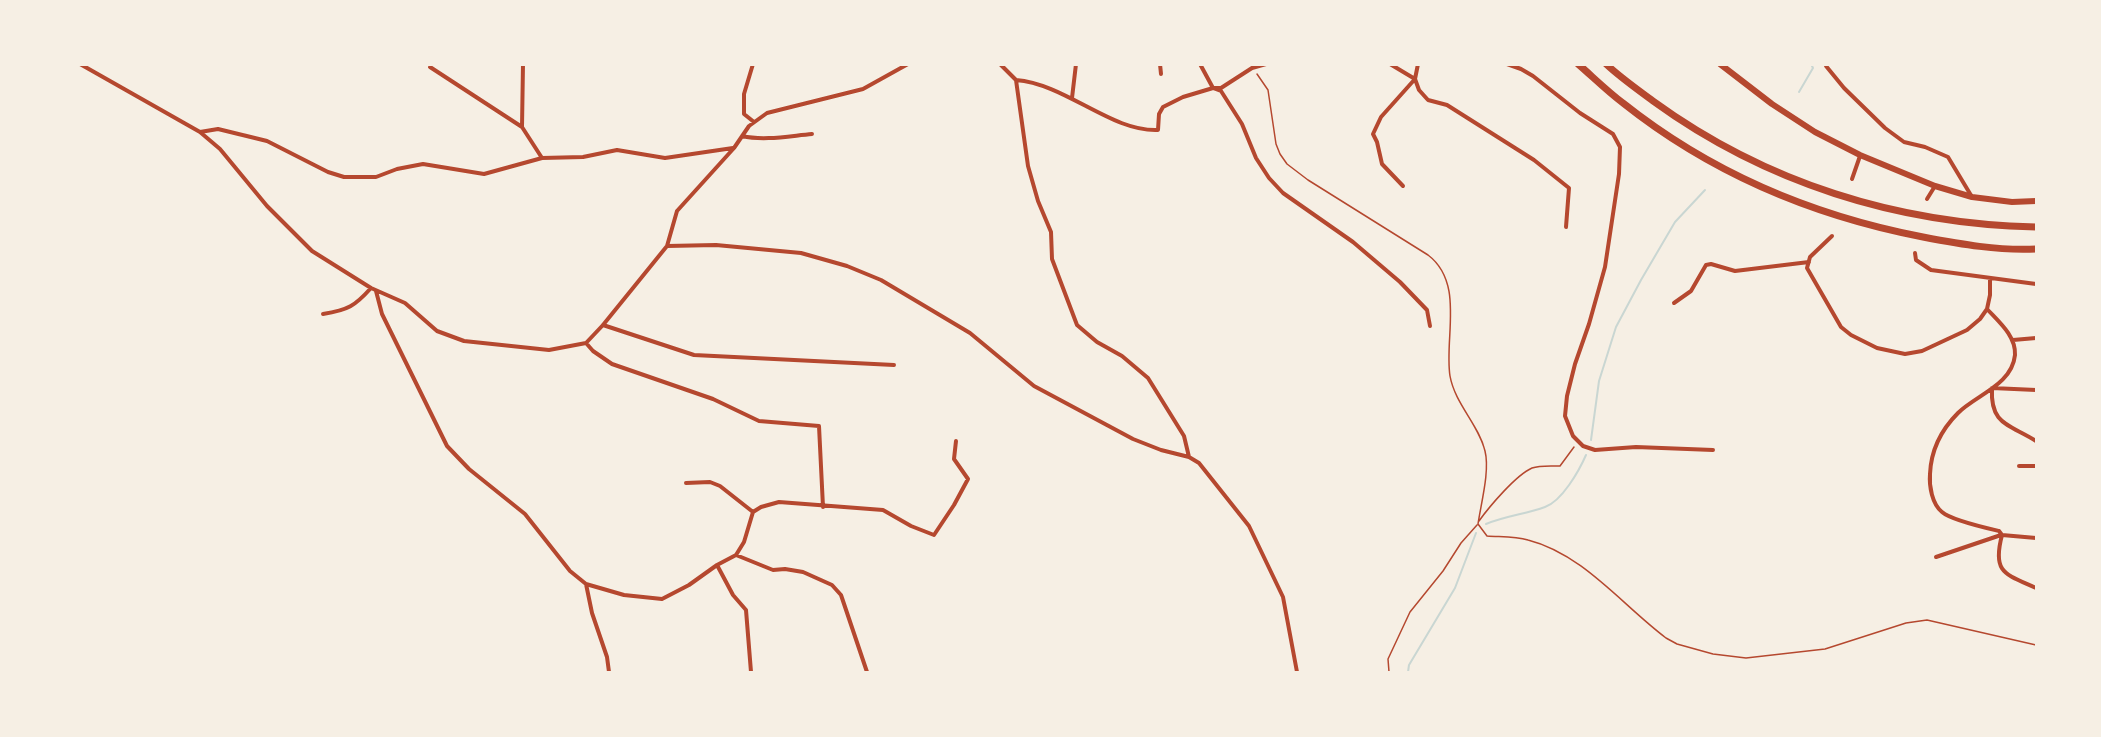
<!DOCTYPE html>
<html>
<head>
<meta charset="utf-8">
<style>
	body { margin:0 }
	#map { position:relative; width:2101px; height:737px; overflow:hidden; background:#f6efe4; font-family:"Public Sans",sans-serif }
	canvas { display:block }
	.frame { position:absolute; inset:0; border:66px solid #f6efe4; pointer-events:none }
</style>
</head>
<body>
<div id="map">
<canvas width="2101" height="737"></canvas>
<div class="frame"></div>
</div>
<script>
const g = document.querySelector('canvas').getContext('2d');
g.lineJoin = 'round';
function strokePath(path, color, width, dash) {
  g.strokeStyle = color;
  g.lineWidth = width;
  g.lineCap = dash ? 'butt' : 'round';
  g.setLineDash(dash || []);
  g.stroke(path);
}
strokePath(new Path2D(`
	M1799 92 1813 68 1811 64
	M1591 440 1599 381 1616 327 1641 280 1675 222 1705 190
	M1486 524C1505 516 1526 514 1545 507 1562 501 1579 471 1586 455
	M1408 672 1409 665 1455 588 1476 533`), '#c9d6d2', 2);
strokePath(new Path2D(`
	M1257 74 1268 90 1276 144 1280 154 1287 164 1308 180 1428 255C1465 283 1444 338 1450 376 1455 404 1479 425 1485 451 1490 471 1481 503 1478 524L1487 536C1501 537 1515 536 1528 540 1583 554 1622 605 1666 638L1677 644 1713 654 1746 658 1825 649 1906 623 1927 620 2036 645
	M1479 521C1489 507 1516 475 1532 468 1540 465 1552 466 1560 466L1574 447
	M1389 672 1388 659 1410 612 1443 571 1461 543 1477 525`), '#b5482f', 1.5);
strokePath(new Path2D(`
	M80 64 200 132 220 149 267 206 312 251 371 288 405 303 437 331 464 341 549 350 586 343 603 325 667 246 677 211 734 148 749 126 767 113 863 89 908 64
	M753 64 744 94V114L754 122
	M1000 64 1016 80
	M1160 64 1161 74
	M1200 64 1213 88 1221 91 1242 124 1256 158 1269 178 1283 193 1353 242 1400 282 1427 310 1430 326
	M1390 64 1415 79 1381 117 1373 134 1377 142 1382 164 1403 186
	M1418 64 1415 79 1419 90 1428 100 1447 105 1534 160 1569 188 1566 227
	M1507 64 1521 69 1533 76 1580 113 1613 134 1620 147 1619 174 1605 267 1589 324 1575 364 1567 396 1565 416 1573 436 1583 446 1595 450 1636 447 1713 450
	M1827 64 1826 66 1844 88 1885 128 1904 142 1925 147 1948 157 1972 197
	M430 67 522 127 542 158
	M1016 80 1028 166 1038 201 1051 232 1052 259 1077 325 1097 342 1122 356 1148 378 1184 436 1189 457
	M1016 80C1066 84 1111 132 1158 130L1159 114 1163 107 1183 97 1213 88H1221L1252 68 1266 64
	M1072 98 1076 64
	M522 127 523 64
	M200 132 218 129 267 141 328 172 344 177H376L397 169 423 164 484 174 542 158 583 157 617 150 665 158 733 148
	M742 136C764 141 789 136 812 134
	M1852 179 1860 156
	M1927 199 1935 186
	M1832 236 1810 257 1807 268 1841 327 1851 335 1877 348 1905 354 1922 351 1967 330 1980 319 1987 309
	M667 246 716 245 801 253 847 266 881 280 970 333 1034 386 1133 439 1161 450 1189 457 1199 463 1249 526 1283 597 1297 672
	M1915 253 1916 260 1931 270 2036 284
	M1990 279V295L1987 309C1999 322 2016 336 2015 355 2012 385 1976 395 1958 413 1941 430 1931 450 1930 474 1929 486 1932 504 1942 512 1951 520 1986 528 1999 531L2002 535 2036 538
	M376 291 382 314 447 446 469 469 525 514 570 571 586 584 624 595 662 599 689 585 717 565
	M1674 303 1691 291 1706 265 1711 264 1735 271 1809 262
	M323 314C348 310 355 306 371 288
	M603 325 694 355 894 365
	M2013 340 2036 338
	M586 343 593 351 612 364 713 399 759 421 819 426 823 507
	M2036 390 1992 388C1990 425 2009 424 2036 441
	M2019 466H2036
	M686 483 710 482 720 486 753 512 744 542 736 555
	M753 512 761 507 779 502 883 510 911 526 934 535 954 505 968 479 954 459 956 441
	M2002 535C1992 573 2005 574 2036 588
	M1936 557 2001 535
	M586 584 592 613 607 657 609 672
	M751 672 746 610 733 595 717 565 736 555 773 570 785 569 803 572 832 585 841 595 867 672`), '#b5482f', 4);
strokePath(new Path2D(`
	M1720 64 1772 104 1815 132 1860 155 1935 186 1972 197 2012 202 2036 201`), '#b5482f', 6);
strokePath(new Path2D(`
	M1578 64C1593 77 1607 91 1623 103 1711 173 1814 216 1923 237 1960 244 1999 251 2036 249
	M1606 64C1621 78 1637 89 1653 101 1766 183 1897 224 2036 227`), '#b5482f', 7);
</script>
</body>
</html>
